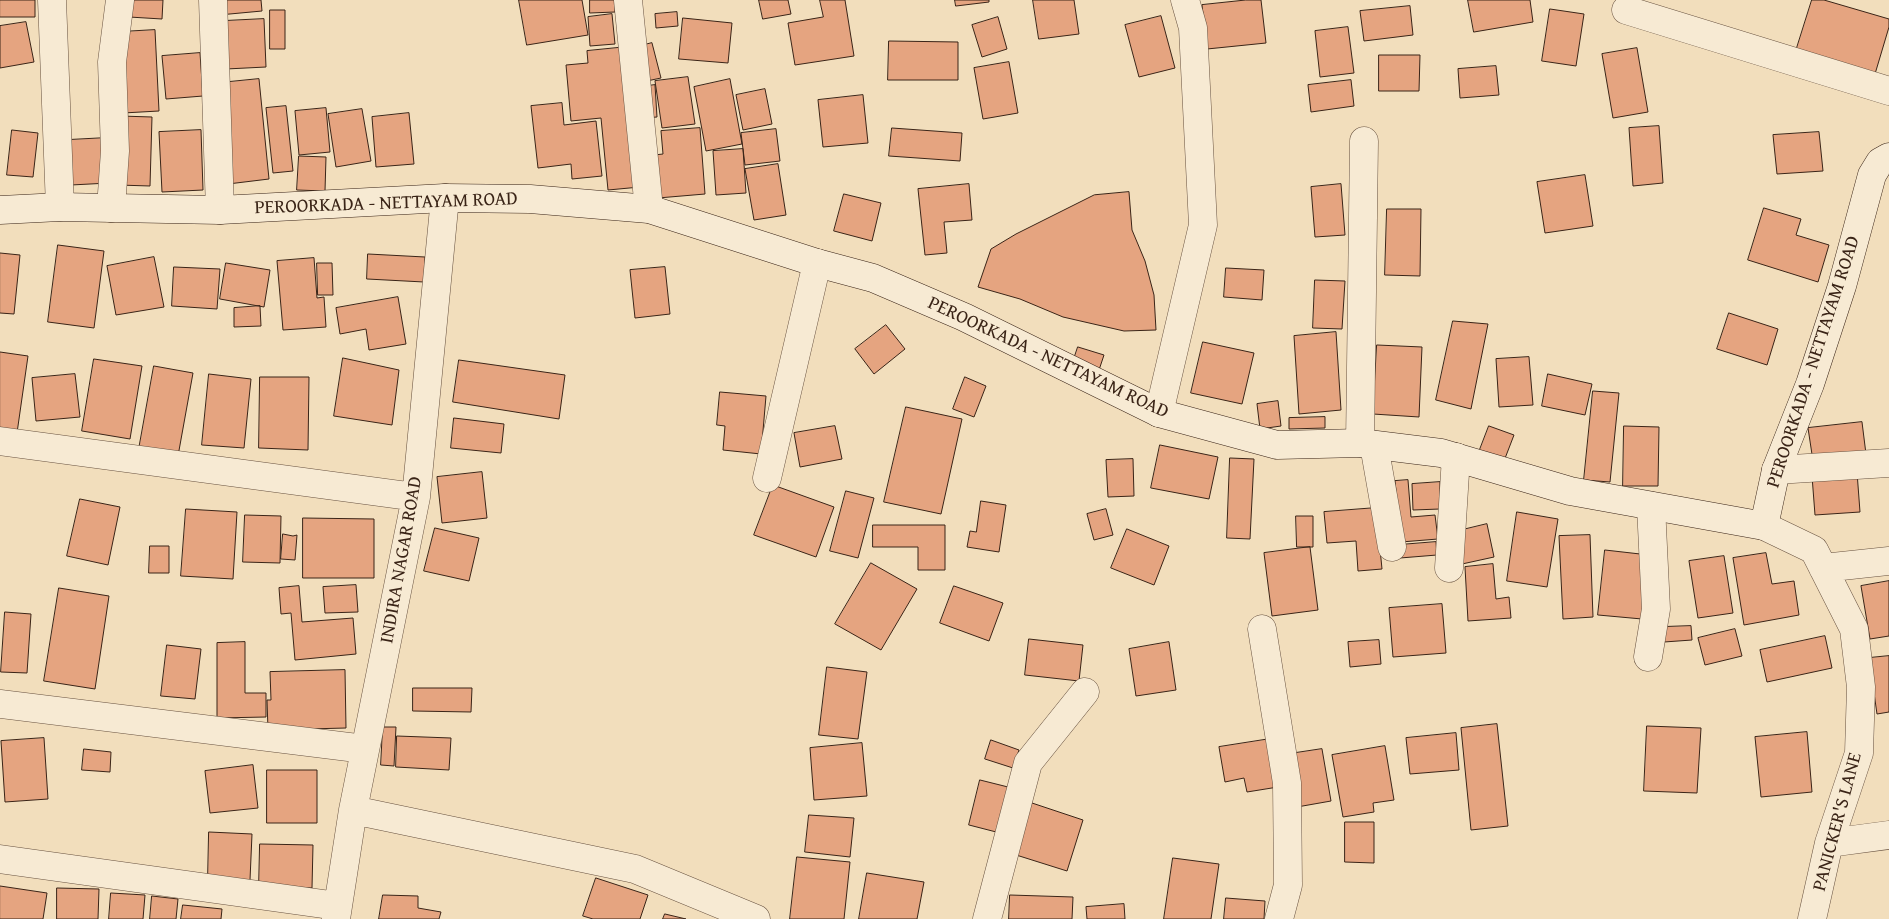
<!DOCTYPE html>
<html>
<head>
<meta charset="utf-8">
<style>
	body { margin:0 }
	canvas { display:block; background:#f2debc }
</style>
</head>
<body>
<canvas width="1889" height="919"></canvas>
<script>
const g = document.querySelector('canvas').getContext('2d');
g.lineJoin = 'round';
function fill(path, color) {
  g.fillStyle = color;
  g.fill(path, 'evenodd');
}
function strokePath(path, color, width, dash) {
  g.strokeStyle = color;
  g.lineWidth = width;
  g.lineCap = dash ? 'butt' : 'round';
  g.setLineDash(dash || []);
  g.stroke(path);
}
function drawText(font, color, halo, rows, align = 'center') {
  g.font = font + ' "Gentium Book Plus",serif';
  g.lineWidth = 4.5;
  g.setLineDash([]);
  g.textBaseline = 'middle';
  g.strokeStyle = halo;
  g.fillStyle = color;
  for (const [text, x, y, turn = 0] of rows) {
    g.save();
    g.translate(x, y);
    g.rotate((+turn || 0) * Math.PI / 180);
    g.textAlign = isNaN(turn) ? turn : align;
    if (halo) g.strokeText(text, 0, 0);
    g.fillText(text, 0, 0);
    g.restore();
  }
}
const building = new Path2D(`
	M0 0H35V17H0Z
	M130 0H163L162 19 129 17Z
	M218 0H261L262 11 219 15Z
	M519 0H582L588 35 527 45Z
	M590 0H615V12L590 13Z
	M759 0H788L791 14 763 19Z
	M820 0H845L854 56 795 65 788 23 823 17Z
	M955 0H989V2L956 6Z
	M1033 0H1074L1079 34 1039 39Z
	M1246 0H1261L1266 43 1207 49 1202 5Z
	M1468 0H1530L1533 22 1474 32Z
	M1812 0H1824L1889 19V27L1875 74 1796 51Z
	M1410 6 1413 35 1364 41 1360 11Z
	M1550 9 1584 14 1576 66 1542 61Z
	M270 10H285V49H270Z
	M677 12 678 26 656 28 655 14Z
	M612 14 615 44 590 46 588 17Z
	M1161 16 1175 68 1139 77 1125 25Z
	M998 17 1007 49 982 57 972 25Z
	M683 18 732 23 728 63 679 59Z
	M264 19 266 67 226 69 224 21Z
	M26 22 34 62 0 68V26Z
	M1348 27 1354 73 1320 77 1315 31Z
	M155 30 159 111 123 113 120 32Z
	M889 41 958 42V80H888Z
	M652 43 661 78 642 82 633 48Z
	M627 47 640 187 608 190 601 118 571 121 566 65 588 63 587 51Z
	M1637 48 1648 112 1613 118 1602 54Z
	M200 53 203 96 166 99 162 56Z
	M1379 55H1420L1419 91H1379Z
	M1009 62 1018 113 983 119 974 68Z
	M1496 66 1499 95 1460 98 1458 69Z
	M688 77 695 124 662 128 655 81Z
	M259 79 269 179 228 184 219 83Z
	M730 79 742 144 706 151 694 87Z
	M1351 80 1354 106 1311 112 1308 85Z
	M655 85 657 117 644 118 640 87Z
	M765 89 772 124 743 130 736 95Z
	M863 95 868 143 823 147 818 100Z
	M562 103 564 125 596 121 602 176 572 179 571 164 538 168 531 106Z
	M286 106 293 171 273 173 266 108Z
	M326 108 330 152 299 155 295 111Z
	M362 109 371 161 336 167 328 114Z
	M409 113 414 164 376 167 372 117Z
	M120 116 152 117 150 186 118 185Z
	M1659 126 1663 183 1633 186 1629 128Z
	M700 128 705 194 658 198 654 155 663 154 661 131Z
	M892 128 962 133 960 161 889 156Z
	M776 129 780 161 745 165 741 133Z
	M12 130 38 133 33 177 7 175Z
	M201 130 203 190 162 192 159 132Z
	M1819 132 1823 171 1777 174 1773 135Z
	M106 138 109 183 71 185 68 140Z
	M743 149 746 193 716 195 713 151Z
	M299 156 326 157 325 191 297 190Z
	M778 164 786 215 754 220 745 169Z
	M1585 175 1593 226 1545 233 1537 182Z
	M969 184 972 220 944 222 947 253 925 255 918 189Z
	M1341 184 1345 235 1315 237 1311 187Z
	M1129 192 1132 230 1145 261 1154 295 1156 330 1124 331 1063 317 1020 299 978 287 991 249 1016 234 1094 195Z
	M844 194 881 203 872 241 834 231Z
	M1764 208 1801 219 1796 235 1829 245 1818 282 1748 260Z
	M1387 209H1421L1420 276 1385 275Z
	M58 245 104 251 94 328 48 322Z
	M0 253 20 255 14 314 0 313Z
	M368 254 425 257 424 282 367 279Z
	M154 257 164 307 116 315 107 266Z
	M314 258 317 298 324 297 326 327 283 330 277 261Z
	M226 263 270 270 264 307 220 299Z
	M317 263H332L333 295H318Z
	M174 267 220 269 217 309 172 306Z
	M665 267 670 314 635 318 630 270Z
	M1226 268 1264 270 1262 300 1224 297Z
	M1315 280 1345 281 1342 329 1313 328Z
	M398 297 406 344 369 350 366 329 340 334 336 308Z
	M260 306 261 326 234 327V308Z
	M1729 313 1778 329 1767 365 1717 349Z
	M1453 321 1488 324 1471 409 1436 400Z
	M886 325 905 349 874 374 855 349Z
	M1336 332 1341 410 1299 414 1294 336Z
	M1203 342 1254 353 1242 404 1191 393Z
	M1377 345 1422 347 1419 417 1373 414Z
	M1078 347 1104 355 1099 370 1073 362Z
	M0 352 28 356 16 440 0 438Z
	M1529 357 1533 405 1499 407 1496 359Z
	M343 358 399 370 392 425 334 416Z
	M94 359 142 366 130 439 82 431Z
	M459 360 565 375 559 419 453 402Z
	M154 366 193 373 178 456 139 449Z
	M75 374 80 417 36 421 32 378Z
	M209 374 251 379 244 448 202 445Z
	M1548 374 1592 384 1585 415 1542 406Z
	M260 377H309L308 450 259 448Z
	M965 377 986 386 974 417 953 409Z
	M1593 391 1619 393 1610 482 1584 480Z
	M720 392 766 396 761 454 723 450 725 426 717 425Z
	M1278 401 1281 426 1260 429 1257 404Z
	M906 407 962 419 941 514 884 502Z
	M1325 417V428L1289 429V418Z
	M454 418 504 424 501 453 451 448Z
	M1862 422 1866 454 1813 461 1808 428Z
	M835 426 842 459 800 467 794 433Z
	M1489 426 1514 435 1504 461 1479 452Z
	M1624 426 1659 427 1658 486H1623Z
	M1160 445 1218 457 1209 499 1151 488Z
	M1230 458 1254 459 1250 539 1227 538Z
	M1133 459 1134 496 1108 497 1106 460Z
	M482 472 487 518 442 523 437 477Z
	M1857 472 1860 512 1815 515 1812 476Z
	M1408 480 1411 517 1435 515 1438 539 1401 542 1395 481Z
	M1440 482V509L1413 510 1412 484Z
	M773 485 834 507 816 557 754 535Z
	M846 491 874 498 858 558 830 551Z
	M80 499 120 507 108 565 67 556Z
	M981 501 1006 505 999 552 967 547 970 531 976 532Z
	M1376 508 1382 569 1358 571 1356 541 1327 543 1324 512Z
	M186 509 237 512 233 579 181 576Z
	M1106 509 1113 535 1094 540 1087 514Z
	M1517 512 1558 519 1547 587 1507 581Z
	M245 515 281 516 280 563 243 562Z
	M1296 516H1313V547H1297Z
	M303 518 374 519V578H303Z
	M1487 524 1494 557 1462 564 1454 532Z
	M873 525H945V570H918V547H873Z
	M435 528 479 538 469 581 424 571Z
	M1127 529 1169 546 1154 585 1111 568Z
	M283 534 293 536 297 535 295 560 281 559Z
	M1590 535 1593 617 1563 619 1559 536Z
	M1436 542 1437 555 1400 558 1399 545Z
	M150 546H169V573H149Z
	M1310 547 1318 610 1272 616 1264 553Z
	M1605 550 1649 555 1642 619 1598 615Z
	M1766 553 1772 584 1794 581 1799 615 1744 625 1733 558Z
	M1724 556 1733 613 1698 618 1689 561Z
	M871 563 917 589 881 650 835 624Z
	M1493 564 1496 599 1509 597 1511 618 1468 621 1465 567Z
	M1889 581V636L1870 639 1861 586Z
	M356 585 358 612 325 613 323 587Z
	M299 586 302 622 353 618 356 654 295 660 291 613 281 614 279 588Z
	M954 586 1003 603 989 641 940 623Z
	M59 588 109 596 95 689 44 681Z
	M1442 604 1446 653 1393 657 1389 608Z
	M5 612 31 614 27 673 1 672Z
	M1691 626 1692 640 1664 642 1663 627Z
	M1735 629 1742 656 1705 665 1698 638Z
	M1825 636 1832 668 1767 682 1760 650Z
	M1029 639 1083 645 1079 681 1025 675Z
	M1379 640 1381 664 1350 667 1348 642Z
	M245 642V693H266V717L217 718V643Z
	M1169 642 1176 690 1136 696 1129 649Z
	M167 645 201 649 195 699 161 696Z
	M1889 656V712L1877 714 1869 658Z
	M827 667 867 672 858 739 819 735Z
	M345 670 346 728 268 730 267 700H271L270 672Z
	M413 688H472L471 712 413 711Z
	M1497 724 1508 826 1471 830 1461 728Z
	M1647 726 1701 728 1697 793 1644 791Z
	M383 727H396L394 766 381 765Z
	M1807 732 1812 792 1761 797 1755 737Z
	M1456 733 1459 770 1410 774 1406 738Z
	M397 736 451 738 449 770 396 767Z
	M44 738 48 799 5 802 1 741Z
	M1270 739 1278 787 1247 792 1244 778 1225 782 1219 747Z
	M991 740 1019 750 1013 768 985 759Z
	M862 743 867 796 814 800 810 748Z
	M1385 746 1394 800 1373 803 1374 812 1343 817 1332 755Z
	M84 749 111 752 110 772 82 770Z
	M1322 749 1331 801 1297 807 1289 754Z
	M253 765 258 808 210 813 205 771Z
	M267 770H317V823H267Z
	M980 780 1016 789 1004 834 969 825Z
	M1029 802 1083 820 1067 871 1013 854Z
	M809 815 854 818 850 857 805 852Z
	M1345 822H1374V863L1345 862Z
	M209 832 252 834 250 880 208 878Z
	M260 844 313 845 312 888 259 887Z
	M797 857 850 862 844 919H790Z
	M1173 858 1219 864 1211 919H1164Z
	M867 873 924 882 917 919H859Z
	M596 878 648 895 640 919H593L583 916Z
	M0 886 47 893 43 919H0Z
	M57 888 99 889 98 919H57Z
	M111 893 145 895 143 919H109Z
	M383 895 418 896V908L441 912 439 919H379Z
	M1010 895 1073 897 1072 919H1009Z
	M152 896 178 899 176 919H150Z
	M1226 898 1265 901 1264 919H1224Z
	M1124 904 1125 919H1087L1086 907Z
	M183 905 222 909 221 919H181Z
	M665 914 686 919H663Z`);
fill(building, '#e5a480');
strokePath(building, '#3a2417', 1);
const street = new Path2D(`
	M52 0 60 207
	M213 0 220 210
	M628 0 649 209
	M1626 10 1889 91
	M111 208 115 151 112 62 120 0
	M1159 413 1203 225 1193 28 1185 0
	M0 441 416 497
	M1360 443 1364 141
	M1374 445 1392 547
	M1776 470 1889 463
	M767 478 817 263
	M1764 526 1814 550 1854 629 1861 687 1859 753 1829 843 1812 919
	M1449 568 1456 457
	M1823 568 1889 561
	M1262 629 1287 783 1288 885 1279 919
	M1648 657 1656 609 1651 506
	M0 704 365 749
	M353 810 635 869 756 919
	M1829 843 1889 835
	M0 859 338 906
	M336 919 353 810 416 497 445 198
	M987 919 1028 763 1085 692`);
const secondary = new Path2D(`
	M0 210 60 207 220 210 445 198 530 199 649 209 817 263 873 278 964 317 1159 413 1277 445 1360 443 1441 453 1570 491 1764 526 1776 470 1810 384 1842 286 1872 175 1880 162 1889 157`);
strokePath(street, '#685240', 29);
strokePath(secondary, '#3a2417', 29);
strokePath(street, '#f7ead3', 28);
strokePath(secondary, '#f7ead3', 28);
drawText('19px', '#3a2417', '#f7ead3', [
	["PEROORKADA - NETTAYAM ROAD",386,204,-2],
	["PEROORKADA - NETTAYAM ROAD",1048,358,25],
	["PEROORKADA - NETTAYAM ROAD",1814,362,-72],
	["INDIRA NAGAR ROAD",402,560,-80],
	["PANICKER'S LANE",1838,822,-75]
]);
</script>
</body>
</html>
